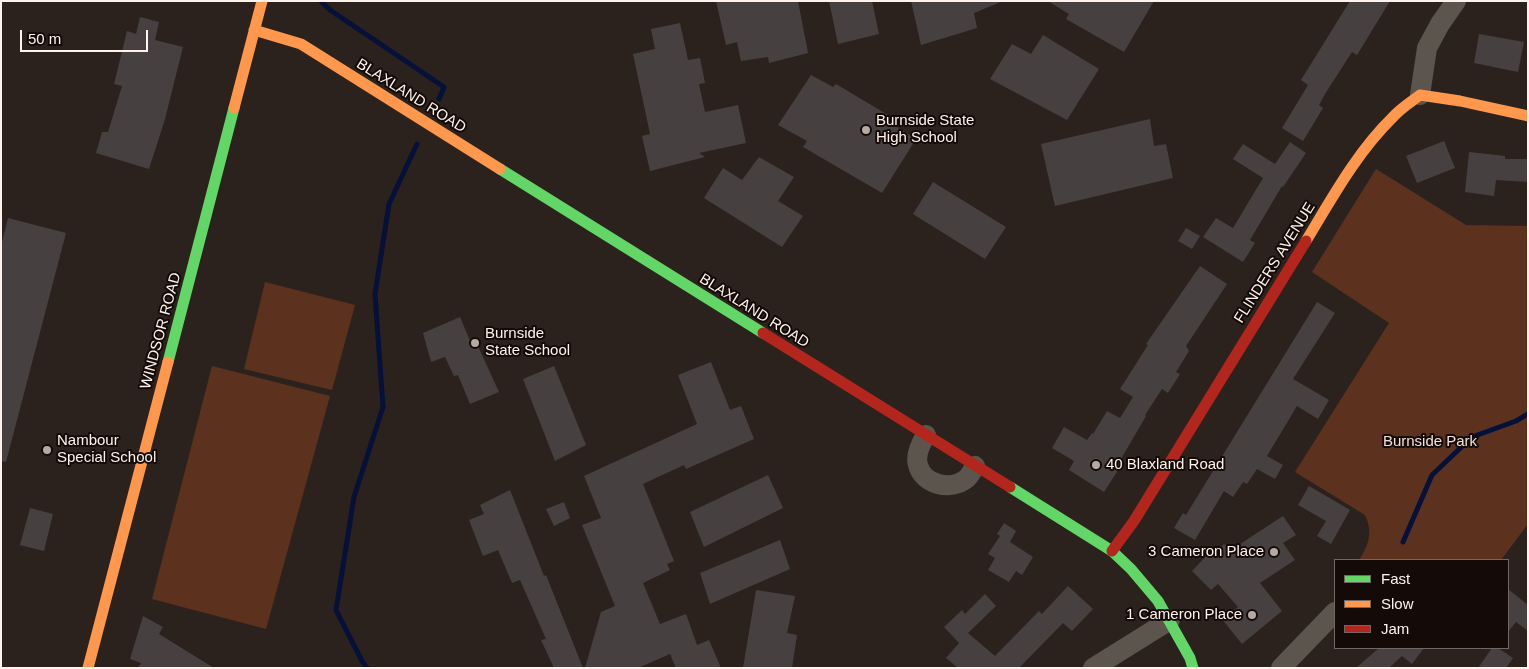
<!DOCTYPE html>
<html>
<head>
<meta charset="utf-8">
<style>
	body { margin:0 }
	#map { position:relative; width:1529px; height:669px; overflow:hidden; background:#2c221d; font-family:Helvetica,sans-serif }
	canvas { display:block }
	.frame { position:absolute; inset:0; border:2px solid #fff2ec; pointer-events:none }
	.legend { position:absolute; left:1334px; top:559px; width:175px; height:90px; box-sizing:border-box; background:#140b08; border:1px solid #726763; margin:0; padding:6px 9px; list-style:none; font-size:15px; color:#fff2ec }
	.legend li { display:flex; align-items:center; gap:10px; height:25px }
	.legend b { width:25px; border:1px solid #726763 }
	.scale { position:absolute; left:20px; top:30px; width:128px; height:22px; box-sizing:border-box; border:2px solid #fff2ec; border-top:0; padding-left:6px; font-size:15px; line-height:18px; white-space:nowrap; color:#fff2ec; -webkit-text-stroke:4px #140b08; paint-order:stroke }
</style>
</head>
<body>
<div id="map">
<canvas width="1529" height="669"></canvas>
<div class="frame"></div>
<ul class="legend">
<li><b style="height:6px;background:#63d668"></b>Fast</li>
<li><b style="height:6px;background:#ff974d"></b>Slow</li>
<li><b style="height:6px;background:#b3261e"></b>Jam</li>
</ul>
<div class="scale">50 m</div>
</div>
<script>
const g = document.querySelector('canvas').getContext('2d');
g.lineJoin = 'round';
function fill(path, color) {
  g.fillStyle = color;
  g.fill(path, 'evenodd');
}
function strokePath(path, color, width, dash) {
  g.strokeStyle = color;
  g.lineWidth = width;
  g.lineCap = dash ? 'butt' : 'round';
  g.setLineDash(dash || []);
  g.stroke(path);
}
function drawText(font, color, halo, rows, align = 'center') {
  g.font = font + ' Helvetica,sans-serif';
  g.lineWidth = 4;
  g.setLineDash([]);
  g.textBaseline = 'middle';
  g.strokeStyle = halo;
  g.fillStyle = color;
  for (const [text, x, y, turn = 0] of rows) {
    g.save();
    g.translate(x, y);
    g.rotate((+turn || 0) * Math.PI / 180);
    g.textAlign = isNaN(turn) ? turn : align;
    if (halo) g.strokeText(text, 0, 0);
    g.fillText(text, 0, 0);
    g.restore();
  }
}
fill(new Path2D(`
	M1376 169 1466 225 1528 226V524L1501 560H1359C1369 545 1373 532 1365 515L1295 472 1389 323 1312 272Z
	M265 282 355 305 332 390 244 369Z
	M212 366 330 396 266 629 152 599Z`), '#5c321f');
strokePath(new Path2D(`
	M321 1 330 10 444 87 439 99
	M1403 542 1432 475 1472 437 1516 421 1528 414
	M367 668 362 661 336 610 354 497 383 407 375 294 389 204 417 144`), '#06113a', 5);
fill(new Path2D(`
	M716 1H798L808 53 769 63 768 57 741 61 737 42 726 45Z
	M829 1H872L879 34 838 44Z
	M911 1H1003L974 13 977 28 921 45Z
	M1048 1H1154L1124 52 1066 19 1069 14Z
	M1350 1H1390L1357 55 1352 52 1325 94 1319 105 1323 108 1303 141 1282 128 1308 85 1301 80Z
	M140 17 159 22 155 40 183 47 165 119 149 169 96 153 102 132H108L122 86 114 84 127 31 136 34Z
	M680 23 688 60 700 58 705 83 699 84 705 112 738 105 746 143 699 153 705 157 650 171 642 136 650 134 633 54 655 49 651 29Z
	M1479 34 1524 42 1518 72 1474 63Z
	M1043 35 1099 69 1067 120 990 79 1012 44 1031 54Z
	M811 75 833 87 836 84 888 115 886 120 916 139 882 193 803 147 807 141 778 125Z
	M1150 119 1154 146 1166 144 1173 178 1055 206 1041 144Z
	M1444 141 1455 168 1417 183 1406 156Z
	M1290 142 1306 153 1283 187 1282 186 1250 240 1255 243 1243 262 1203 237 1216 218 1233 228 1263 178 1233 159 1243 144 1275 164Z
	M1469 152 1505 156V159H1528V182L1496 180 1494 196 1465 192Z
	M759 157 794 177 778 201 803 216 782 247 704 198 723 168 742 180Z
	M933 182 1006 227 985 259 913 214Z
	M8 218 66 233 6 462 1 461V246Z
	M1186 228 1200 236 1192 249 1178 241Z
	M1200 266 1227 284 1186 346 1189 351 1176 372 1180 374 1168 393 1162 389 1145 415 1146 416 1121 459 1124 461 1104 492 1069 470 1074 461 1052 448 1064 427 1087 440 1092 433 1093 434 1107 411 1120 418 1133 397 1120 389 1148 345 1146 344Z
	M1317 302 1335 313 1293 379 1329 400 1318 419 1297 406 1267 456 1283 465 1275 479 1257 469 1247 484 1243 482 1233 497 1224 491 1195 540 1174 528 1183 513 1186 515Z
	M460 317 471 343 476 342 499 392 470 404 458 375 454 376 445 357 431 362 423 333Z
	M711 362 730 410 741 406 754 439 686 469 684 465 643 484 674 561 667 564 670 570 643 583 660 624 686 614 697 645 709 640 721 668H676L670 654 638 668H585L601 612 615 606 582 525 601 518 584 476 697 424 678 375Z
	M554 366 586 445 555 461 523 379Z
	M768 475 783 508 704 547 690 512Z
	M1309 486 1350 510 1331 544 1317 536 1326 521 1298 505Z
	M510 490 544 576 546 575 583 668H554L541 640 546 639 520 580 512 583 498 550 483 556 469 520 484 514 480 505Z
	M564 502 570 518 554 526 546 509Z
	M30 508 53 514 44 551 20 545Z
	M1283 516 1296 535 1283 543 1295 560 1260 583 1282 611 1242 644 1222 619 1238 607 1218 584 1211 590 1192 571 1211 551 1214 554 1224 544 1231 550Z
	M1004 523 1016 531 1010 542 1033 557 1022 575 1016 571 1009 582 988 570 995 558 988 554 1000 536 997 534Z
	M780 540 790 569 710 604 700 573Z
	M1068 586 1093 609 1072 631 1063 623 1019 668H958L946 658 959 643 944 627 962 610 965 614 985 594 996 606 968 633 995 656 1039 611 1042 614Z
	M1508 589 1528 605V631L1516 622 1508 632Z
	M756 590 795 596 787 633 797 635 792 668H743Z
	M143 616 163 627 159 634 214 668H138L141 663 130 659Z
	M1379 648H1424L1412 664 1402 656 1389 668H1356Z
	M1492 648H1498L1513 658 1506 668H1478Z`), '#474041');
strokePath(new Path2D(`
	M1420 95 1427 48 1440 24 1456 1
	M926 435C921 443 915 455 918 465 923 485 951 491 966 479 970 476 972 471 975 466
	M1093 668 1170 620
	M1281 668 1335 612`), '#5b554e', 20);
strokePath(new Path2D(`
	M500 169 763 333
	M168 362 234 108
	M1010 487 1112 551 1131 569 1158 601 1190 658 1193 668`), '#63d668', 11);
strokePath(new Path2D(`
	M254 30 301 44 500 169
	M234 108 262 1
	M1306 241C1332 198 1357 152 1393 117 1401 108 1411 102 1420 95L1460 101 1528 116
	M88 668 168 362`), '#ff974d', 11);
strokePath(new Path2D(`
	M763 333 1010 487
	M1112 551 1134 521 1306 241`), '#b3261e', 11);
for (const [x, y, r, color] of [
	[866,130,5,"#b5a9a4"],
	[475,343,5,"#b5a9a4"],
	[47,450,5,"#b5a9a4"],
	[1096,465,5,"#b5a9a4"],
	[1274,552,5,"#b5a9a4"],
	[1252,615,5,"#b5a9a4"]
]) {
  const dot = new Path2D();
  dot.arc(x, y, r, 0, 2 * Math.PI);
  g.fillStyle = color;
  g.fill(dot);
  strokePath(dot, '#140b08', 2);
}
drawText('15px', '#fff2ec', '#140b08', [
	["BLAXLAND ROAD",411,96,32],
	["FLINDERS AVENUE",1275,263,-58],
	["BLAXLAND ROAD",754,311,32],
	["WINDSOR ROAD",161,331,-75]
]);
drawText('15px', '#fff2ec', '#140b08', [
	["Burnside State",876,121],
	["High School",876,138],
	["Burnside",485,334],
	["State School",485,351],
	["Nambour",57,441],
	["Special School",57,458],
	["40 Blaxland Road",1106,465],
	["3 Cameron Place",1264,552,"right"],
	["1 Cameron Place",1242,615,"right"]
], 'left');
drawText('15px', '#f3e0d7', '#140b08', [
	["Burnside Park",1430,442]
]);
</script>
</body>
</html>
